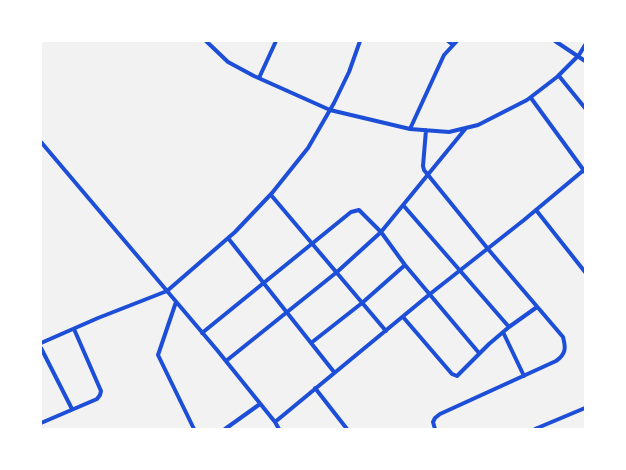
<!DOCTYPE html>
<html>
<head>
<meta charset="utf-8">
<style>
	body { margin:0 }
	#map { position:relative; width:626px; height:470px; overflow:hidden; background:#f2f2f2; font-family:"PT Serif",serif }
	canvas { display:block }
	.frame { position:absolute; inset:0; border:42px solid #fff; pointer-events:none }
</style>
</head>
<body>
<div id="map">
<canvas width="626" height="470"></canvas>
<div class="frame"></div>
</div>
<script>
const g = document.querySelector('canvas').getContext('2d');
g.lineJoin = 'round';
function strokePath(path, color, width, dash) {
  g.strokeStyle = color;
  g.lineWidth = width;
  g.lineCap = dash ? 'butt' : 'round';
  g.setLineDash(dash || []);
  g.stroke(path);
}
strokePath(new Path2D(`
	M206 41 228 62 254 76 330 110 410 129 449 132 478 125 527 100 557 77 579 55 585 45
	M448 41 453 45
	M555 41 585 61
	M559 76 585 108
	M259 78 276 41
	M531 98 585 172
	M410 129 444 55 457 41
	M426 130 423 166 424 170 488 249 563 337C566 348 566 354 556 361L440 414 435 418 433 422 435 429
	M41 142 217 350 275 422 279 429
	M271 195 386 331
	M403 205 509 327
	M536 210 585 272
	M228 238 334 372
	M176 302 158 355 194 429
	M403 317 452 374 457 376 489 344 509 327 537 307
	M503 332 524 376
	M202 333 351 212 359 210 381 232 405 265 479 353
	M41 343 98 318 167 291 235 232 272 193 308 148 334 103 349 72 360 41
	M311 343 362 303 405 265
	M41 348 72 409
	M226 361 337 272 381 232 466 128
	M315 388 347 429
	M275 422 430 294 524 220 585 169
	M41 423 97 399 100 395 101 391 74 329
	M225 429 260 404
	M535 429 585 408`), '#1d4ed8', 4);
</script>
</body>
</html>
